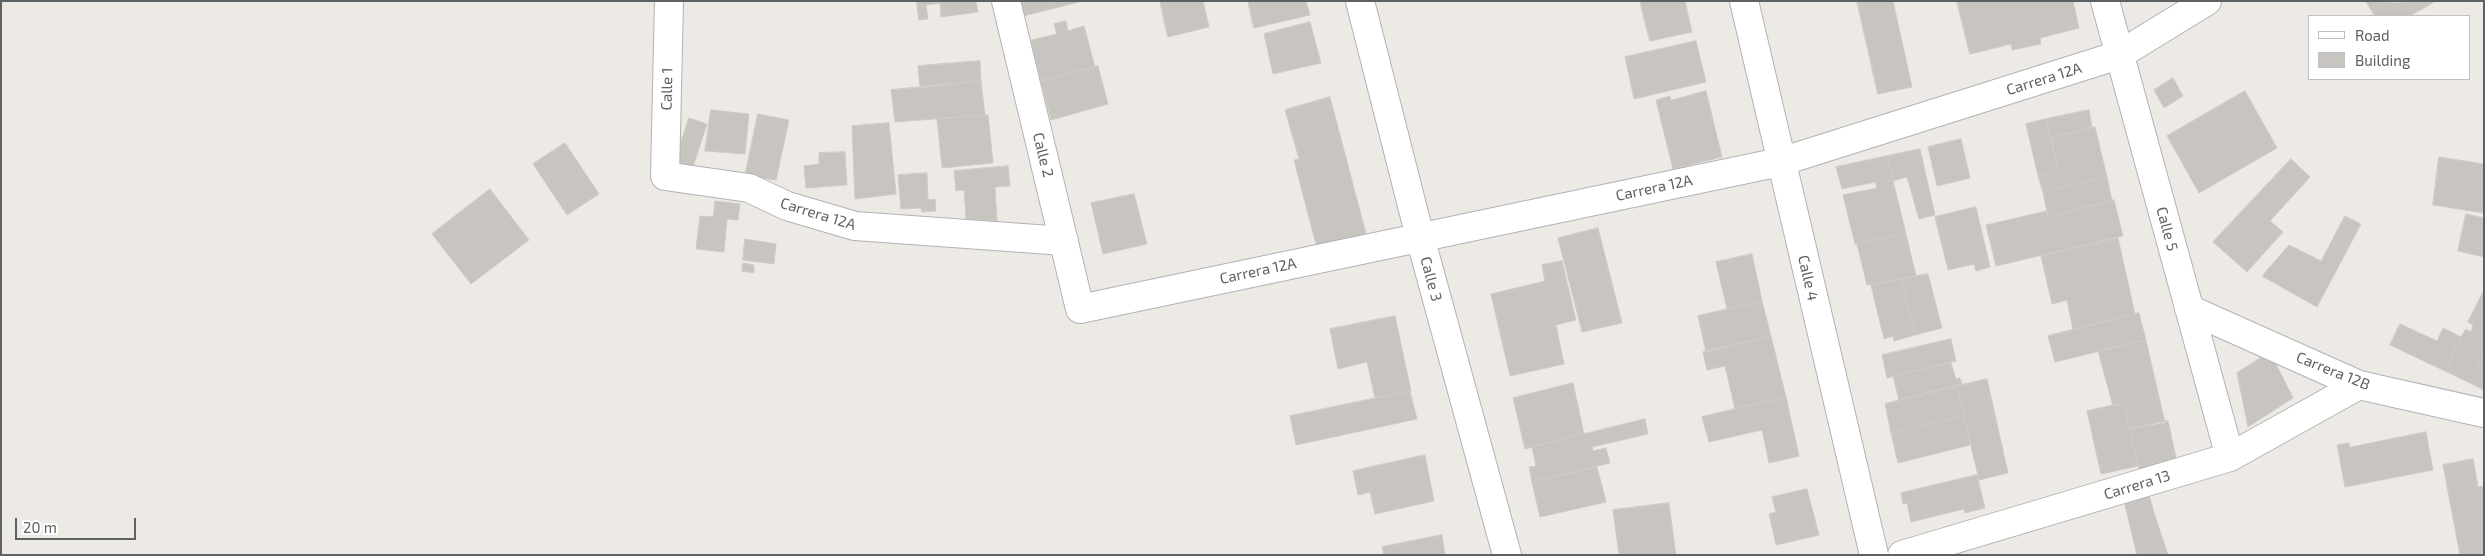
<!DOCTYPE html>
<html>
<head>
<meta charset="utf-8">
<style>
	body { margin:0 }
	#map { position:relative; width:2485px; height:556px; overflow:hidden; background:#edeae5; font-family:"Exo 2",sans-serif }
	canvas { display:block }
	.frame { position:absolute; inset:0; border:2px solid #5c6163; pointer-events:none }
	.legend { position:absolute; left:2308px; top:15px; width:162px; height:65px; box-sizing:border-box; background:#fff; border:1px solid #bec0c1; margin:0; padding:6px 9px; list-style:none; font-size:15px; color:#5c6163 }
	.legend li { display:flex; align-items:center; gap:10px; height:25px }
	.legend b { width:25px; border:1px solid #bec0c1 }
	.scale { position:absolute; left:15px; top:518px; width:121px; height:22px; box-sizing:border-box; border:2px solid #5c6163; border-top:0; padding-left:6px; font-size:15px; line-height:18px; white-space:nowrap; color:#5c6163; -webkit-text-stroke:4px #fff; paint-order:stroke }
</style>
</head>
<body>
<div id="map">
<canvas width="2485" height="556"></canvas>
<div class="frame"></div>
<ul class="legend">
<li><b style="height:6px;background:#fff"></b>Road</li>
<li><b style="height:14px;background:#c8c5c1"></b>Building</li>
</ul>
<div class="scale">20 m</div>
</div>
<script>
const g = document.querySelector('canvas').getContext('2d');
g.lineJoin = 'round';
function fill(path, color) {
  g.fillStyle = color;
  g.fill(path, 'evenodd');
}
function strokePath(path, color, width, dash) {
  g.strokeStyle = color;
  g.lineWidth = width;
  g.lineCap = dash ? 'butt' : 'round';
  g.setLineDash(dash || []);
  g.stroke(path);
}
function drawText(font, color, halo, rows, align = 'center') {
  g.font = font + ' "Exo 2",sans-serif';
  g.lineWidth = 5;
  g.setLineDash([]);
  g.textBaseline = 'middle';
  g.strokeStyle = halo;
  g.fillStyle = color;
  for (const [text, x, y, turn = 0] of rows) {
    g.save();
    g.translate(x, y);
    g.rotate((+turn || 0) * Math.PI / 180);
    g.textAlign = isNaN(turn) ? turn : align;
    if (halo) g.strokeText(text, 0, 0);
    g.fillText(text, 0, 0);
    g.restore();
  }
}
const building = new Path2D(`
	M917 1H976L978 12 941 17 940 3 926 5 928 19 919 20Z
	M1015 1H1079V2L1019 17Z
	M1160 1H1203L1209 27 1168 37Z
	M1248 1H1306L1310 15 1254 28Z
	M1640 1H1685L1692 32 1650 41Z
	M1857 1H1893L1912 87 1878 94Z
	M1957 1H2073L2079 28 2040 38 2041 44 2012 50 2011 44 1970 54Z
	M2366 1 2396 3 2422 1 2426 7 2409 16H2375Z
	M2422 1H2435L2426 7Z
	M1066 21 1068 31 1084 26 1095 67 1041 81 1031 40 1057 34 1054 24Z
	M1310 22 1321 63 1273 74 1264 34Z
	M1696 41 1706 82 1634 99 1625 57Z
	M980 61 981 81 920 88 918 66Z
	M1098 66 1108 104 1051 120 1041 81Z
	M2173 78 2183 96 2164 108 2154 90Z
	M981 81 985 115 895 122 891 90Z
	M1706 91 1722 157 1673 169 1656 100 1670 96 1671 100Z
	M2245 91 2277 148 2199 193 2167 136Z
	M1330 97 1366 234 1317 248 1294 160 1299 159 1285 110Z
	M711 110 749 114 745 154 705 151Z
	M2089 110 2092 127 2051 138 2046 119Z
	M758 114 789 120 776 180 745 176Z
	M985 115H988L993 163 942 168 937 119Z
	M689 118 707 124 693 167 675 161Z
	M2046 119 2058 170 2038 176 2026 124Z
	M889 123 896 194 855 199 852 126Z
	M2095 127 2107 177 2043 192 2038 176 2058 170 2051 138Z
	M1961 139 1970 178 1937 186 1928 147Z
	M565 143 599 194 567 215 533 164Z
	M1920 149 1935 215 1919 219 1907 177 1893 181 1887 156Z
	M845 152 847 185 806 188 804 166 819 164V153Z
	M1887 156 1906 234 1855 244 1843 195 1877 188 1875 182 1842 189 1836 167Z
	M2439 157 2484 164V213L2433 205Z
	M2291 159 2310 177 2270 221 2283 232 2247 272 2213 242Z
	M1008 166 1010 186 995 187 997 221 966 219 964 190 956 191 954 171Z
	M927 173 928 200 935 199 936 211 922 212 921 208 901 209 898 175Z
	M2107 177 2112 201 2048 217 2043 192Z
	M490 189 529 240 471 284 432 234Z
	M1134 194 1147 244 1103 254 1091 203Z
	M2114 200 2123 236 1996 266 1986 225 2047 211 2048 217Z
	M715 201 740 204 738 220 727 219 724 252 696 249 700 216 713 217Z
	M1976 207 1990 267 1976 271 1974 264 1948 270 1935 217Z
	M2466 214 2484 218V257L2458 251Z
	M2345 216 2361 224 2317 307 2262 276 2289 245 2321 261Z
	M1598 228 1622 323 1582 332 1558 238Z
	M1906 234 1916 276 1867 285 1857 244Z
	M2118 238 2135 314 2073 330 2067 300 2052 304 2041 256Z
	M745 239 776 244 774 264 743 260Z
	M1752 254 1762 301 1727 309 1716 262Z
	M1562 261 1576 320 1556 325 1564 364 1510 376 1491 294 1545 281 1542 265Z
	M743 263 754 265V273L742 271Z
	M1928 274 1942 328 1915 335 1901 279Z
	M1901 279 1915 335 1894 341 1893 336 1884 339 1871 285Z
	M2484 290V354L2470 383 2445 371 2460 338 2466 329 2471 332 2473 325 2468 322Z
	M1762 301 1771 336 1706 352 1698 316Z
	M2139 313 2146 340 2055 362 2048 336Z
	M1395 316 1411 391 1375 398 1367 362 1338 369 1330 329Z
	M2400 324 2437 341 2443 328 2461 337 2445 371 2390 345Z
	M1771 336 1786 397 1735 409 1725 366 1707 370 1703 352Z
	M1951 339 1956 361 1887 378 1882 355Z
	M2146 340 2165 423 2130 429 2124 403 2113 406 2098 351Z
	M2270 352 2293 398 2248 427 2237 373Z
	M2484 354V390L2470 383Z
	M1951 363 1956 379 1960 378 1962 384 1899 400 1893 376Z
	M1987 379 2008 473 1979 480 1957 386Z
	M1573 383 1584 434 1525 449 1513 398Z
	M1957 386 1964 416 1891 433 1885 404Z
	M1410 391 1417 419 1296 445 1290 416Z
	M1786 397 1799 456 1769 463 1762 430 1709 442 1702 417Z
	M2124 403 2138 466 2101 474 2087 411Z
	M1964 416 1970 445 1898 463 1891 433Z
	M1645 419 1648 434 1592 447 1593 451 1606 448 1610 463 1532 482 1529 467 1536 466 1532 447Z
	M2168 421 2177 462 2139 470 2130 429Z
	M2426 432 2433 470 2345 487 2337 445 2349 443 2350 447Z
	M1425 455 1434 501 1375 514 1370 492 1358 495 1353 471Z
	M2473 459 2478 487 2484 486V555H2460L2443 465Z
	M1597 467 1606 502 1540 517 1532 482Z
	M1977 475 1985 508 1965 513 1964 509 1911 522 1907 503 1903 504 1901 493Z
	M1807 489 1819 535 1776 545 1769 514 1776 512 1772 497Z
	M2149 495 2154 513 2168 555H2137L2124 501Z
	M1669 503 1676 555H1619L1613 510Z
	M1442 535 1445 555H1384L1382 547Z`);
fill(building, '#c8c5c1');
strokePath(building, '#d1cac4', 1);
const minor = new Path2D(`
	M669 1 665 176 749 188 787 206 855 226 1064 241
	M1006 1 1080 309 1780 162 2119 55 2207 1
	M1360 1 1420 237 1507 555
	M1744 1 1874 555
	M2105 1 2230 457
	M2189 309 2359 385 2484 413
	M1902 555 2230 457 2359 385`);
strokePath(minor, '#b0b3b5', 30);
strokePath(minor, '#fff', 28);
drawText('15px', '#5c6163', '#fff', [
	["Carrera 12A",2044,79,-17],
	["Calle 1",667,89,-89],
	["Calle 2",1043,155,76],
	["Carrera 12A",1654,188,-12],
	["Carrera 12A",818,214,17],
	["Calle 5",2167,229,75],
	["Carrera 12A",1258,271,-12],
	["Calle 4",1808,278,77],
	["Calle 3",1431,279,75],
	["Carrera 12B",2333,371,22],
	["Carrera 13",2137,485,-17]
]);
</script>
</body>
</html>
